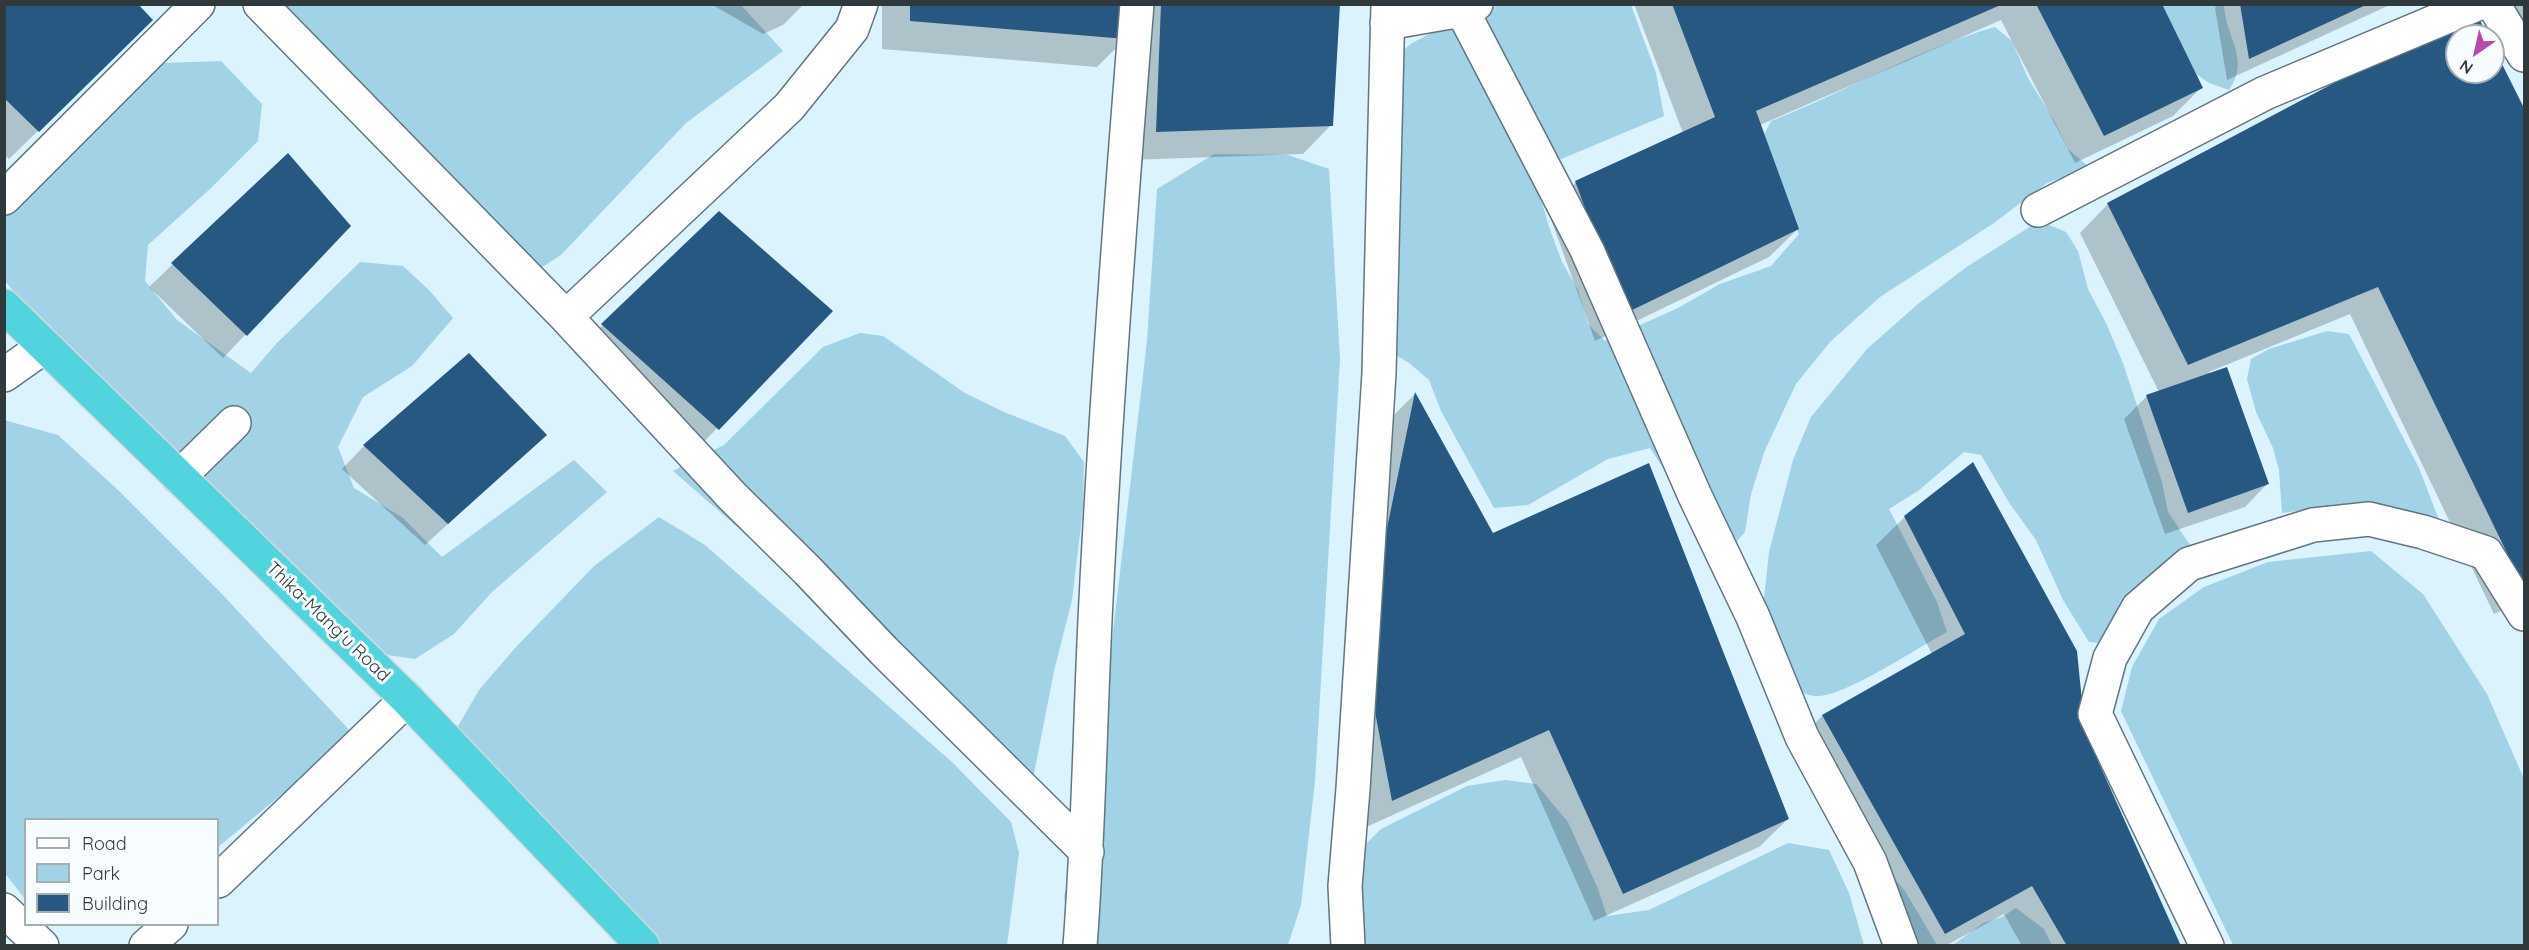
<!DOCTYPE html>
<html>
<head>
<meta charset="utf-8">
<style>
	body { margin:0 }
	#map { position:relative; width:2529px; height:950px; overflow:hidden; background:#daf3fd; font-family:Quicksand,sans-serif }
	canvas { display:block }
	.frame { position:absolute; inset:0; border:6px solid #2f393c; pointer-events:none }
	.legend { position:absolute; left:24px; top:818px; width:195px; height:108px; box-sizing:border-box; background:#f7fcfe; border:2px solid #a7aeb0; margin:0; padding:8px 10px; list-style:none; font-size:18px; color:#2f393c }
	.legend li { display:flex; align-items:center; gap:12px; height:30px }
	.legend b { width:30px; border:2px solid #a7aeb0 }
	.north { position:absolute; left:2445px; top:24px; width:60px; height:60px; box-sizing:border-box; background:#f7fcfe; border:2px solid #a7aeb0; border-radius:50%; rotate:214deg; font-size:16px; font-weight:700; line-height:24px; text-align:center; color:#2f393c }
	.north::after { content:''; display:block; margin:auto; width:21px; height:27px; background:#b749a8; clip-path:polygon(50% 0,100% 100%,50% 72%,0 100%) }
</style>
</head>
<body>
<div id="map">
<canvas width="2529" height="950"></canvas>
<div class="frame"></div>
<ul class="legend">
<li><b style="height:8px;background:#fff"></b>Road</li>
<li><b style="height:16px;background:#a1d2e6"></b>Park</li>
<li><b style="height:16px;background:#275881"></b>Building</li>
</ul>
<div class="north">N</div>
</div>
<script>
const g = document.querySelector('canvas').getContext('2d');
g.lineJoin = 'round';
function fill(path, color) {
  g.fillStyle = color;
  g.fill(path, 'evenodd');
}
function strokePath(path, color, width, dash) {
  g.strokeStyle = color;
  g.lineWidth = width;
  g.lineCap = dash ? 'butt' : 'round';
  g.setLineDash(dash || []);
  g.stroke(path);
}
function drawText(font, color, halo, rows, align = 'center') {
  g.font = font + ' Quicksand,sans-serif';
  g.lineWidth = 6;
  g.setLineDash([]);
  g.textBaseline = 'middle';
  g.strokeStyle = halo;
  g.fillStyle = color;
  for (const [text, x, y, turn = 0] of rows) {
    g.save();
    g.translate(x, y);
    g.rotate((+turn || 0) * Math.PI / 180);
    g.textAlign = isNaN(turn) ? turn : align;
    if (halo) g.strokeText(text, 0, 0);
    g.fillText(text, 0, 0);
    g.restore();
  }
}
fill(new Path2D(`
	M279 4 741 5 783 51 686 123 561 255 519 282Z
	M1499 5H1631L1656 73 1664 116 1554 162 1539 192 1549 227 1562 262 1578 290 1588 324 1605 341 1678 308 1720 284 1771 266 1799 234 1779 194 1762 139 1771 121C1846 92 1917 49 1995 27L2012 41 2028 78 2056 124 2068 149 2090 168 2047 183 1994 223 1880 297 1830 342 1796 384 1765 450 1751 494 1745 532 1725 555 1703 528 1650 448 1608 459 1528 505 1494 508 1441 411 1429 380 1409 363 1384 348 1385 65 1412 43 1455 21Z
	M2155 5H2224C2225 36 2251 59 2229 90L2209 83 2189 69Z
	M221 61 262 104 258 141 211 188 148 245 145 281 177 320 251 373 276 344 360 262 403 266 429 290 453 318 412 366 363 397 338 447 354 488 403 518 442 557 574 460 607 492 491 593 454 634 415 659 380 654 138 418 92 369 44 327 5 281 4 191 164 63Z
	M1214 154 1288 155 1329 169 1340 359 1315 781 1301 905 1288 945 1071 946 1064 896 1078 848 1110 658 1147 341 1157 189Z
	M2039 221 2066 232 2078 251 2088 289 2106 323 2123 363 2162 482 2168 512 2192 548 2102 643 2089 642 2063 600 2036 540 2010 504 1981 455 1964 452 1918 491 1889 509 1937 602 1947 632C1920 646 1842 699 1815 696 1809 696 1803 692 1797 691L1761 627 1769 552 1793 460 1811 417 1867 349 1919 303 1968 266Z
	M2327 331 2349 334 2419 468 2439 520C2388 501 2335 506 2282 513L2279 470 2273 448 2256 412 2247 379 2251 359 2269 349Z
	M860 333 883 336 965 393 1004 412 1065 436 1084 462 1083 508 1072 600 1054 671 1032 784 673 471 724 445 823 347Z
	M4 420 58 435 118 490 221 593 354 735 218 847V820H26L25 899 4 872Z
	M659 517 705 545 952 762 1011 822 1019 853 1007 945H661L552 843 457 728 479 690 516 647 594 566Z
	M2371 551 2423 594 2487 694 2524 779V945H2233L2121 711 2132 667 2159 619 2204 587 2268 562Z
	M1505 780 1536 784 1568 822 1598 889 1607 916 1649 910 1788 843 1829 850 1849 893 1864 945 1351 946 1358 852 1381 829 1467 786Z
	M1854 830 1905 891 1937 945H1895Z
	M2016 908 2044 929 2052 945H1953L1983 923 2002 917Z`), '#a1d2e6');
fill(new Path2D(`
	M4 4 123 48 9 159 4 154Z
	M711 4H804L783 25 763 34Z
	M882 4H1128L1125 39 1097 67 882 49Z
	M1134 4H1338L1331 125 1303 154 1128 160Z
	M1634 4H2160L2201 88 2173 116 2075 163 2001 20 1760 125 1798 229 1769 257 1595 341 1548 211 1576 182 1683 133Z
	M2218 4H2392L2227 80 2215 8Z
	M2492 4H2524V29Z
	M2474 11 2486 36H2457V72H2493V50L2524 112V600L2494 614 2350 314 2209 372 2267 484 2245 507 2165 534 2124 419 2147 396 2159 392 2080 233 2108 204Z
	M287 155 349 226 223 358 149 287Z
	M719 213 831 311 689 457 574 353Z
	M1415 394 1492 535 1788 819 1759 847 1594 921 1521 757 1364 828 1387 422Z
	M545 435 425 545 342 469 364 446Z
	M1905 517 2084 732 2179 946H2022L2004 914 1945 946H1907L1794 744 1822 716 1932 654 1876 545Z`), '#0003');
fill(new Path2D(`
	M4 4H138L153 20 39 132 4 98Z
	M910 4H1129L1126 39 910 21Z
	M1161 4H1340L1333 126 1156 132Z
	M1672 4H2003L1756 111 1799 229 1624 314 1575 181 1715 117Z
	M2036 4H2162L2203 88 2104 136Z
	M2240 4H2368L2249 59Z
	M2474 9 2488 36H2457V72H2493V46L2524 108 2523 586 2378 287 2188 365 2107 203Z
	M288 153 351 226 247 336 171 263Z
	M719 211 833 311 719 430 601 324Z
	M469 353 547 435 448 524 363 445Z
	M2227 367 2269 484 2188 513 2146 395Z
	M1415 392 1493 533 1649 463 1789 819 1623 894 1549 730 1392 801 1371 691 1384 543Z
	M1973 462 2077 651 2085 732 2181 946H2067L2032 886 1945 934 1822 715 1965 634 1904 516Z`), '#275881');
const minor = new Path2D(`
	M260 4 566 317 732 496 808 571 884 651 1087 852
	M2493 4 2524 55
	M1462 10 1587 250 1695 496 1753 617 1802 737 1870 862 1901 946
	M1387 23 1462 10 1476 4
	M4 198 198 4
	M2038 210 2265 93 2477 4
	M566 317 789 107 852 29 861 4
	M4 375 45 346
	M179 477 234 423
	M218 881 407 699
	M4 910 42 946
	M146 946 171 924
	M1080 946C1089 830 1090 715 1096 600 1106 401 1121 203 1137 4
	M1348 946 1345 886 1353 789 1379 373 1388 4
	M2207 946 2095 714 2110 658 2138 608 2189 564 2313 525 2369 519 2423 532 2486 553 2524 614`);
const highway = new Path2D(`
	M4 306 407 699 643 946`);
strokePath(minor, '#61767f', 36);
strokePath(highway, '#d5d7d8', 36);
strokePath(minor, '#fff', 33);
strokePath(highway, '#52d4de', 33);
drawText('18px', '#2f393c', '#f7fcfe', [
	["Thika-Mang'u Road",328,622,44]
]);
</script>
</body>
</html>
